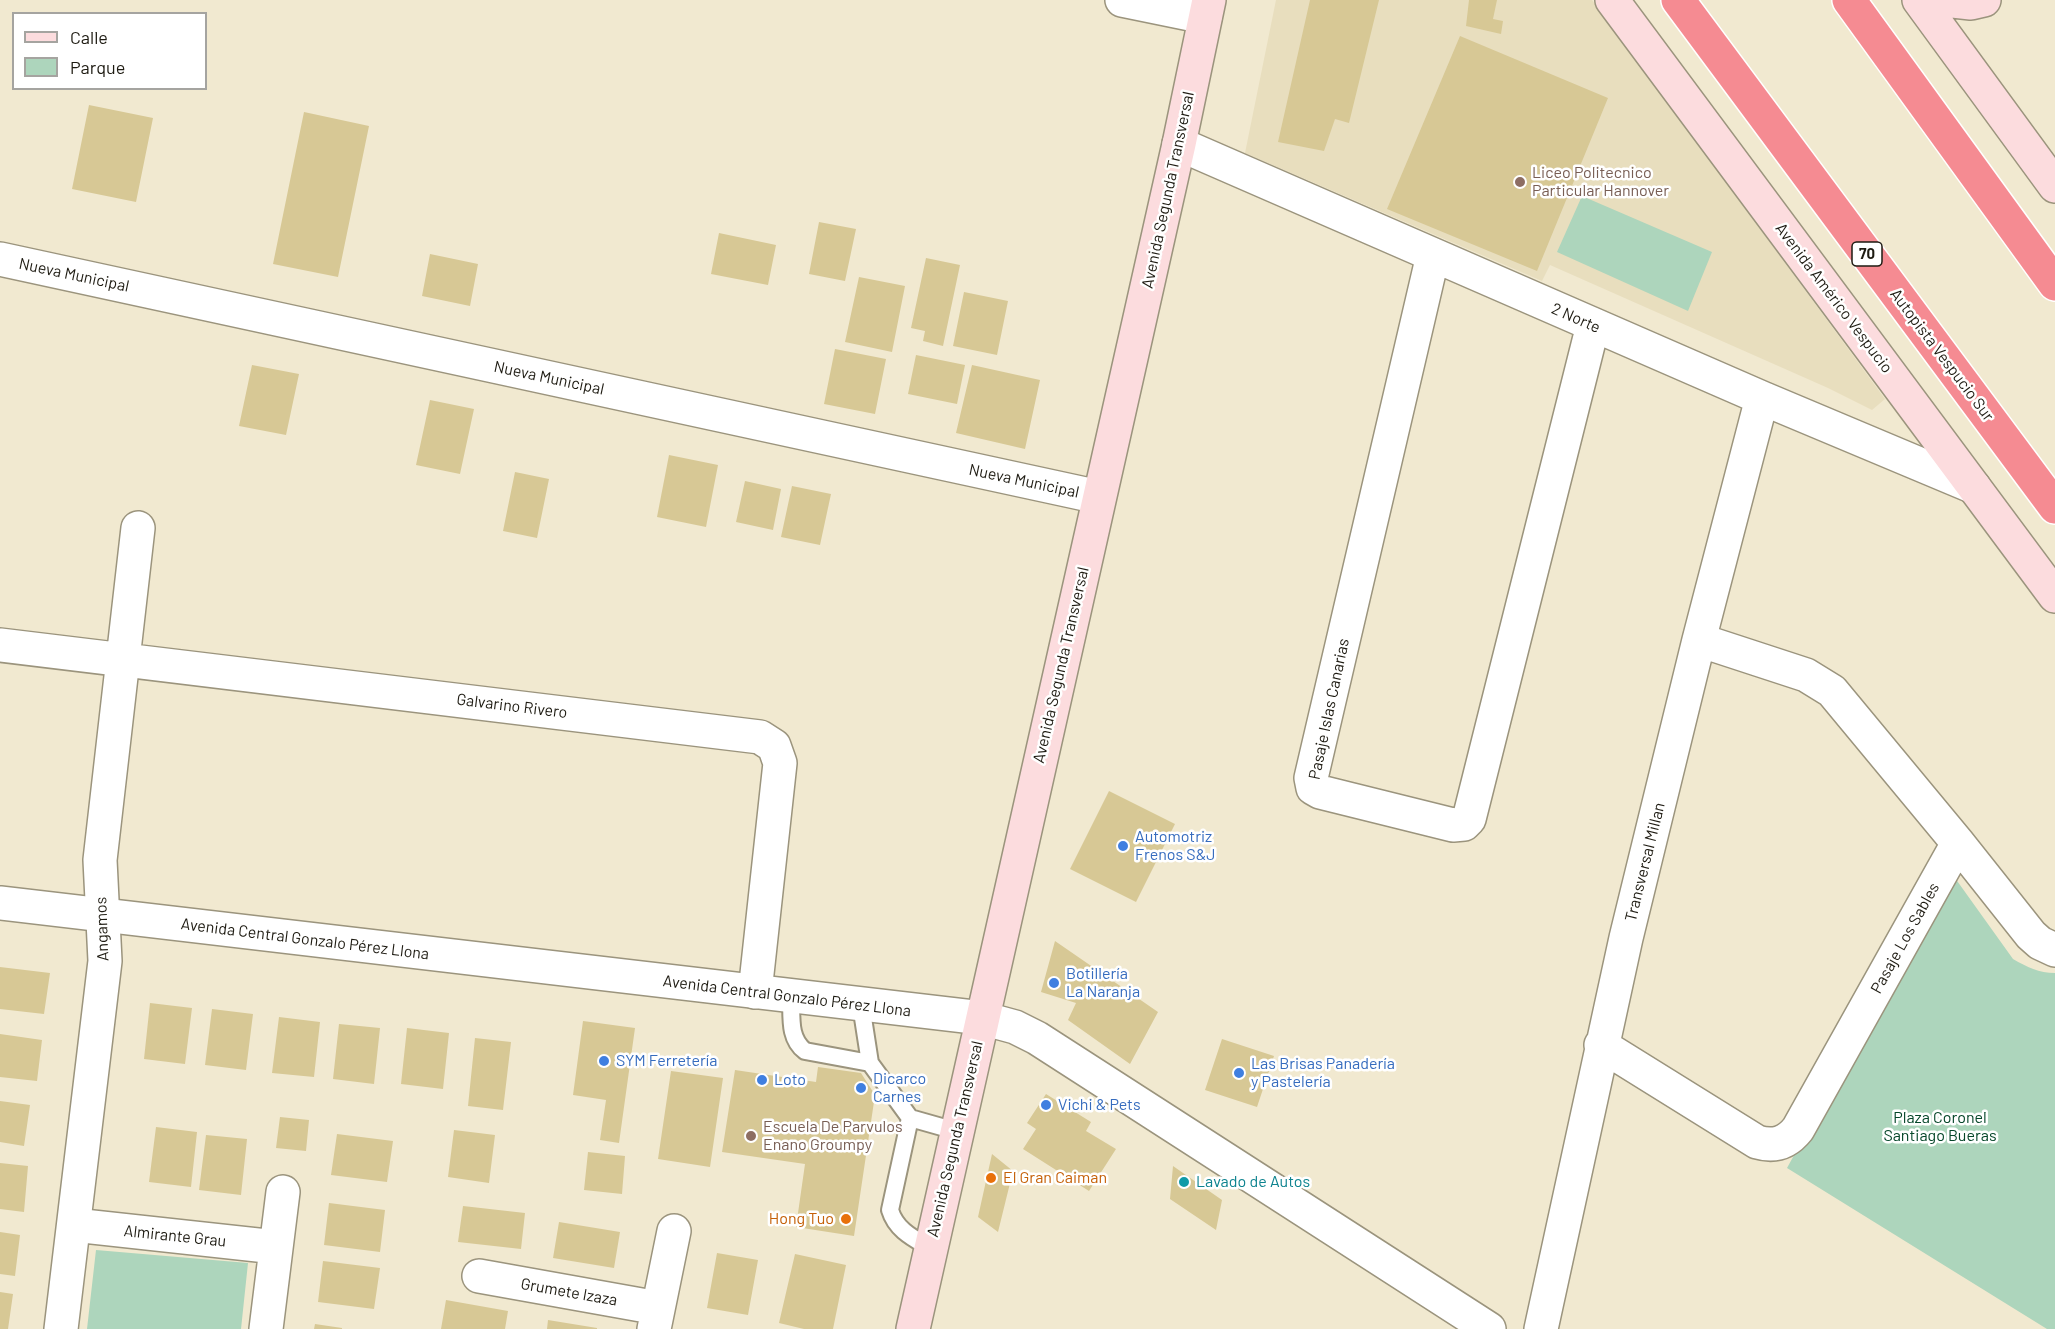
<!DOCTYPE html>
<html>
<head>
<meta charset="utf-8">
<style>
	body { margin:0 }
	#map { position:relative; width:2055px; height:1329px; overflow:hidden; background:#f1e9d0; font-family:Barlow,sans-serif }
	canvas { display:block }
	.legend { position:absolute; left:12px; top:12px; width:195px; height:78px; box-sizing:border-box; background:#fff; border:2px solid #a5a4a0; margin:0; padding:8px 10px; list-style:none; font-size:18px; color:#1e1b12 }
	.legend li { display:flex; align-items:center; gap:12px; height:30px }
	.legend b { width:30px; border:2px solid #a5a4a0 }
</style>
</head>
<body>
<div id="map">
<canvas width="2055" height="1329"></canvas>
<ul class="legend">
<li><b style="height:8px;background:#fcdcde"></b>Calle</li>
<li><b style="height:16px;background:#add5bc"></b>Parque</li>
</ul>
</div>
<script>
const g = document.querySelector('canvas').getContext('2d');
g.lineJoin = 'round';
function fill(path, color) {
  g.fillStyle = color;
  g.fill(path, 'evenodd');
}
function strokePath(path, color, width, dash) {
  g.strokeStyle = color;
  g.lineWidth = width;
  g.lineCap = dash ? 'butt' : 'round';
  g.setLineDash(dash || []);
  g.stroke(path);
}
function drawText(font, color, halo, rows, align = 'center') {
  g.font = font + ' Barlow,sans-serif';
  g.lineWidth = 5;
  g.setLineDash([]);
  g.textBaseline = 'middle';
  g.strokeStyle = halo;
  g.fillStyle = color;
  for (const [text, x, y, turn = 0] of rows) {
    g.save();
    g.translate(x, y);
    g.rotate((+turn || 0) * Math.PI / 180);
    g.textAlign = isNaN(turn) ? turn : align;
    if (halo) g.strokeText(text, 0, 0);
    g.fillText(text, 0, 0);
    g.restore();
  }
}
fill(new Path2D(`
	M1276 0H1592L1885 399 1872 410 1828 388 1550 265 1542 281 1245 153Z`), '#e8debe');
fill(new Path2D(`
	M1582 196 1712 252 1688 311 1557 252Z
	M1950 871 2013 959C2027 967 2039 973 2055 973V1329H2047L1787 1168Z
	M96 1250 248 1263 241 1329H87Z`), '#add5bc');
fill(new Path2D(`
	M1310 0H1379L1349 123 1335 119 1324 151 1278 142Z
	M1469 0H1497L1493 19 1503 21 1501 34 1466 26Z
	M1460 36 1608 98 1537 271 1387 209Z
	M89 105 153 118 136 202 72 189Z
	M304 112 369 126 338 277 273 264Z
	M819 222 856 229 845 281 809 274Z
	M719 233 776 245 768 285 711 274Z
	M430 254 478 264 470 306 422 296Z
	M926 258 960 265 943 346 923 341 925 331 911 328Z
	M859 277 905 286 892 352 845 342Z
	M964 292 1008 301 997 355 953 346Z
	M835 349 886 359 875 414 824 404Z
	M916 355 965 365 957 404 908 394Z
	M252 365 299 374 286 435 239 426Z
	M972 365 1040 380 1025 449 956 433Z
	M430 400 474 409 460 474 416 465Z
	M669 455 718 465 706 527 657 517Z
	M515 472 549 479 537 538 503 531Z
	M745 481 781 489 773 530 736 522Z
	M792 486 831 494 820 545 781 537Z
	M1109 791 1175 824 1136 902 1070 869Z
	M1055 941 1158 1012 1130 1064 1068 1020 1076 1003 1041 992Z
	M0 967 50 973 44 1014 0 1009Z
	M150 1003 192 1008 185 1064 144 1059Z
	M212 1009 253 1014 246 1070 205 1065Z
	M279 1017 320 1022 314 1077 272 1073Z
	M583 1021 635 1028 619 1143 600 1140 606 1100 573 1095Z
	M339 1024 380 1028 374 1084 333 1079Z
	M407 1028 449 1033 443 1089 401 1084Z
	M0 1034 42 1040 37 1081 0 1077Z
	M475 1038 511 1042 503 1110 468 1106Z
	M1222 1039 1274 1056 1257 1107 1205 1090Z
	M818 1067 861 1073 875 1095 854 1236 796 1227 805 1164 722 1152 735 1070 816 1082Z
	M671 1071 723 1078 710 1167 658 1159Z
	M1046 1094 1091 1122 1086 1131 1116 1149 1089 1191 1023 1149 1036 1129 1027 1123Z
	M0 1101 30 1105 24 1146 0 1142Z
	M280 1117 309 1120 306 1151 276 1148Z
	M156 1127 197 1132 191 1187 149 1182Z
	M454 1130 495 1135 489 1183 448 1177Z
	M337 1134 393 1141 387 1182 331 1175Z
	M206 1135 247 1139 241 1195 199 1190Z
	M588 1152 625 1156 622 1194 584 1190Z
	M992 1154 1013 1171 998 1232 978 1217Z
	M0 1163 28 1166 24 1212 0 1209Z
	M1173 1166 1222 1200 1216 1230 1170 1199Z
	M329 1203 385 1210 380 1252 324 1245Z
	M463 1206 525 1213 521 1249 458 1242Z
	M559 1222 620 1232 614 1268 553 1258Z
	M0 1232 20 1235 15 1276 0 1274Z
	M717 1253 758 1260 748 1315 707 1308Z
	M795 1254 846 1265 833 1329H804L779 1323Z
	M323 1261 380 1268 374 1309 318 1302Z
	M0 1292 13 1294 8 1329H0Z
	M446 1300 508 1311 505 1329H441Z
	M548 1320 597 1328V1329H547Z
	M315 1324 342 1328V1329H314Z`), '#d7c895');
const service = new Path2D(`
	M791 996C792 1016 788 1038 805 1051L870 1063
	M861 1005 870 1063 910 1118 956 1131
	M910 1118 890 1210C896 1230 913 1238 930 1248`);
const minor = new Path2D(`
	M1122 0 1205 17
	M1179 144 1762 398 1974 487
	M1433 255 1311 778 1313 788 1320 792 1453 825 1464 824 1469 819 1593 325
	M0 259 1099 497
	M1699 640 1806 675 1832 691 1958 843 2031 935 2040 943 2055 950
	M0 645 760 737 774 746 780 763 755 992
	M982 1018 1015 1027 1037 1038 1489 1329
	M1601 1045 1757 1142C1774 1147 1787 1143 1798 1129L1958 843
	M74 1225 276 1247
	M479 1276 658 1308
	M61 1329 105 961 100 860 138 528
	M266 1329 283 1192
	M654 1329 674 1231
	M1541 1329 1626 938 1699 640 1762 398`);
const tertiary = new Path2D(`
	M0 903 982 1018`);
const secondary = new Path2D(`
	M1612 0 2055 596
	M1919 0 2055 186
	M1944 0 1971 3 1984 0
	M913 1329 1179 144 1209 0`);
const motorway = new Path2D(`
	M1678 0 2055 507
	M1849 0 2055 284`);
strokePath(service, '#9b947d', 20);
strokePath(minor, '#9b947d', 36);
strokePath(tertiary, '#9b947d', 36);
strokePath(secondary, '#9b947d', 36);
strokePath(motorway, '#fff', 36);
strokePath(service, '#fff', 16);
strokePath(minor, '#fff', 33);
strokePath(tertiary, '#fff', 33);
strokePath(secondary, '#fcdcde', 33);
strokePath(motorway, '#f58b92', 33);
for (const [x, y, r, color] of [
	[1520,182,6,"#8d6e63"],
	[1123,846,6,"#3f7fe0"],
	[1054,983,6,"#3f7fe0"],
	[604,1061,6,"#3f7fe0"],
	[1239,1073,6,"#3f7fe0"],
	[762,1080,6,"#3f7fe0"],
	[861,1088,6,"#3f7fe0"],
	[1046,1105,6,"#3f7fe0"],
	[751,1136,6,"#8d6e63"],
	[991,1178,6,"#e8710a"],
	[1184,1182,6,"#0f9aa8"],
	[846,1219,6,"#e8710a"]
]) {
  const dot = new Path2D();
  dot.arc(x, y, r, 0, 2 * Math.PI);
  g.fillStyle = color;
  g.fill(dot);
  strokePath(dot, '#fff', 2);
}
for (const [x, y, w] of [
	[1867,254,30]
]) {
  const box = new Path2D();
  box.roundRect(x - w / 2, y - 12, w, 24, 4.5);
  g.fillStyle = '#fff';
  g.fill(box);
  strokePath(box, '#1e1b12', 1.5);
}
drawText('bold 15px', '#1e1b12', null, [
	["70",1867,254]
]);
drawText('16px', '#785e54', '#fff', [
	["Liceo Politecnico",1532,173],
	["Particular Hannover",1532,191],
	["Escuela De Parvulos",763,1127],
	["Enano Groumpy",763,1145]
], 'left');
drawText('16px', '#1e1b12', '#fff', [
	["Avenida Segunda Transversal",1168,190,-78],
	["Nueva Municipal",74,275,12],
	["Avenida Américo Vespucio",1834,298,53],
	["2 Norte",1576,318,24],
	["Autopista Vespucio Sur",1942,355,53],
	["Nueva Municipal",549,378,12],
	["Nueva Municipal",1024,481,12],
	["Avenida Segunda Transversal",1061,665,-77],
	["Galvarino Rivero",512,706,7],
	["Pasaje Islas Canarias",1329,709,-78],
	["Transversal Millan",1645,862,-76],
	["Angamos",102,929,-92],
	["Pasaje Los Sables",1905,938,-61],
	["Avenida Central Gonzalo Pérez Llona",305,939,7],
	["Avenida Central Gonzalo Pérez Llona",787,996,7],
	["Avenida Segunda Transversal",955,1139,-77],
	["Almirante Grau",175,1236,6],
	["Grumete Izaza",569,1292,10]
]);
drawText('16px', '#366cbe', '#fff', [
	["Automotriz",1135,837],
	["Frenos S&J",1135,855],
	["Botillería",1066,974],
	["La Naranja",1066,992],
	["SYM Ferretería",616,1061],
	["Las Brisas Panadería",1251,1064],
	["y Pastelería",1251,1082],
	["Dicarco",873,1079],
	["Carnes",873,1097],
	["Loto",774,1080],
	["Vichi & Pets",1058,1105]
], 'left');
drawText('16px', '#054629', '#fff', [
	["Plaza Coronel",1940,1118],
	["Santiago Bueras",1940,1136]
]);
drawText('16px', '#c56008', '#fff', [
	["El Gran Caiman",1003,1178],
	["Hong Tuo",834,1219,"right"]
], 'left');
drawText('16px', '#0d838f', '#fff', [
	["Lavado de Autos",1196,1182]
], 'left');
</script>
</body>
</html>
